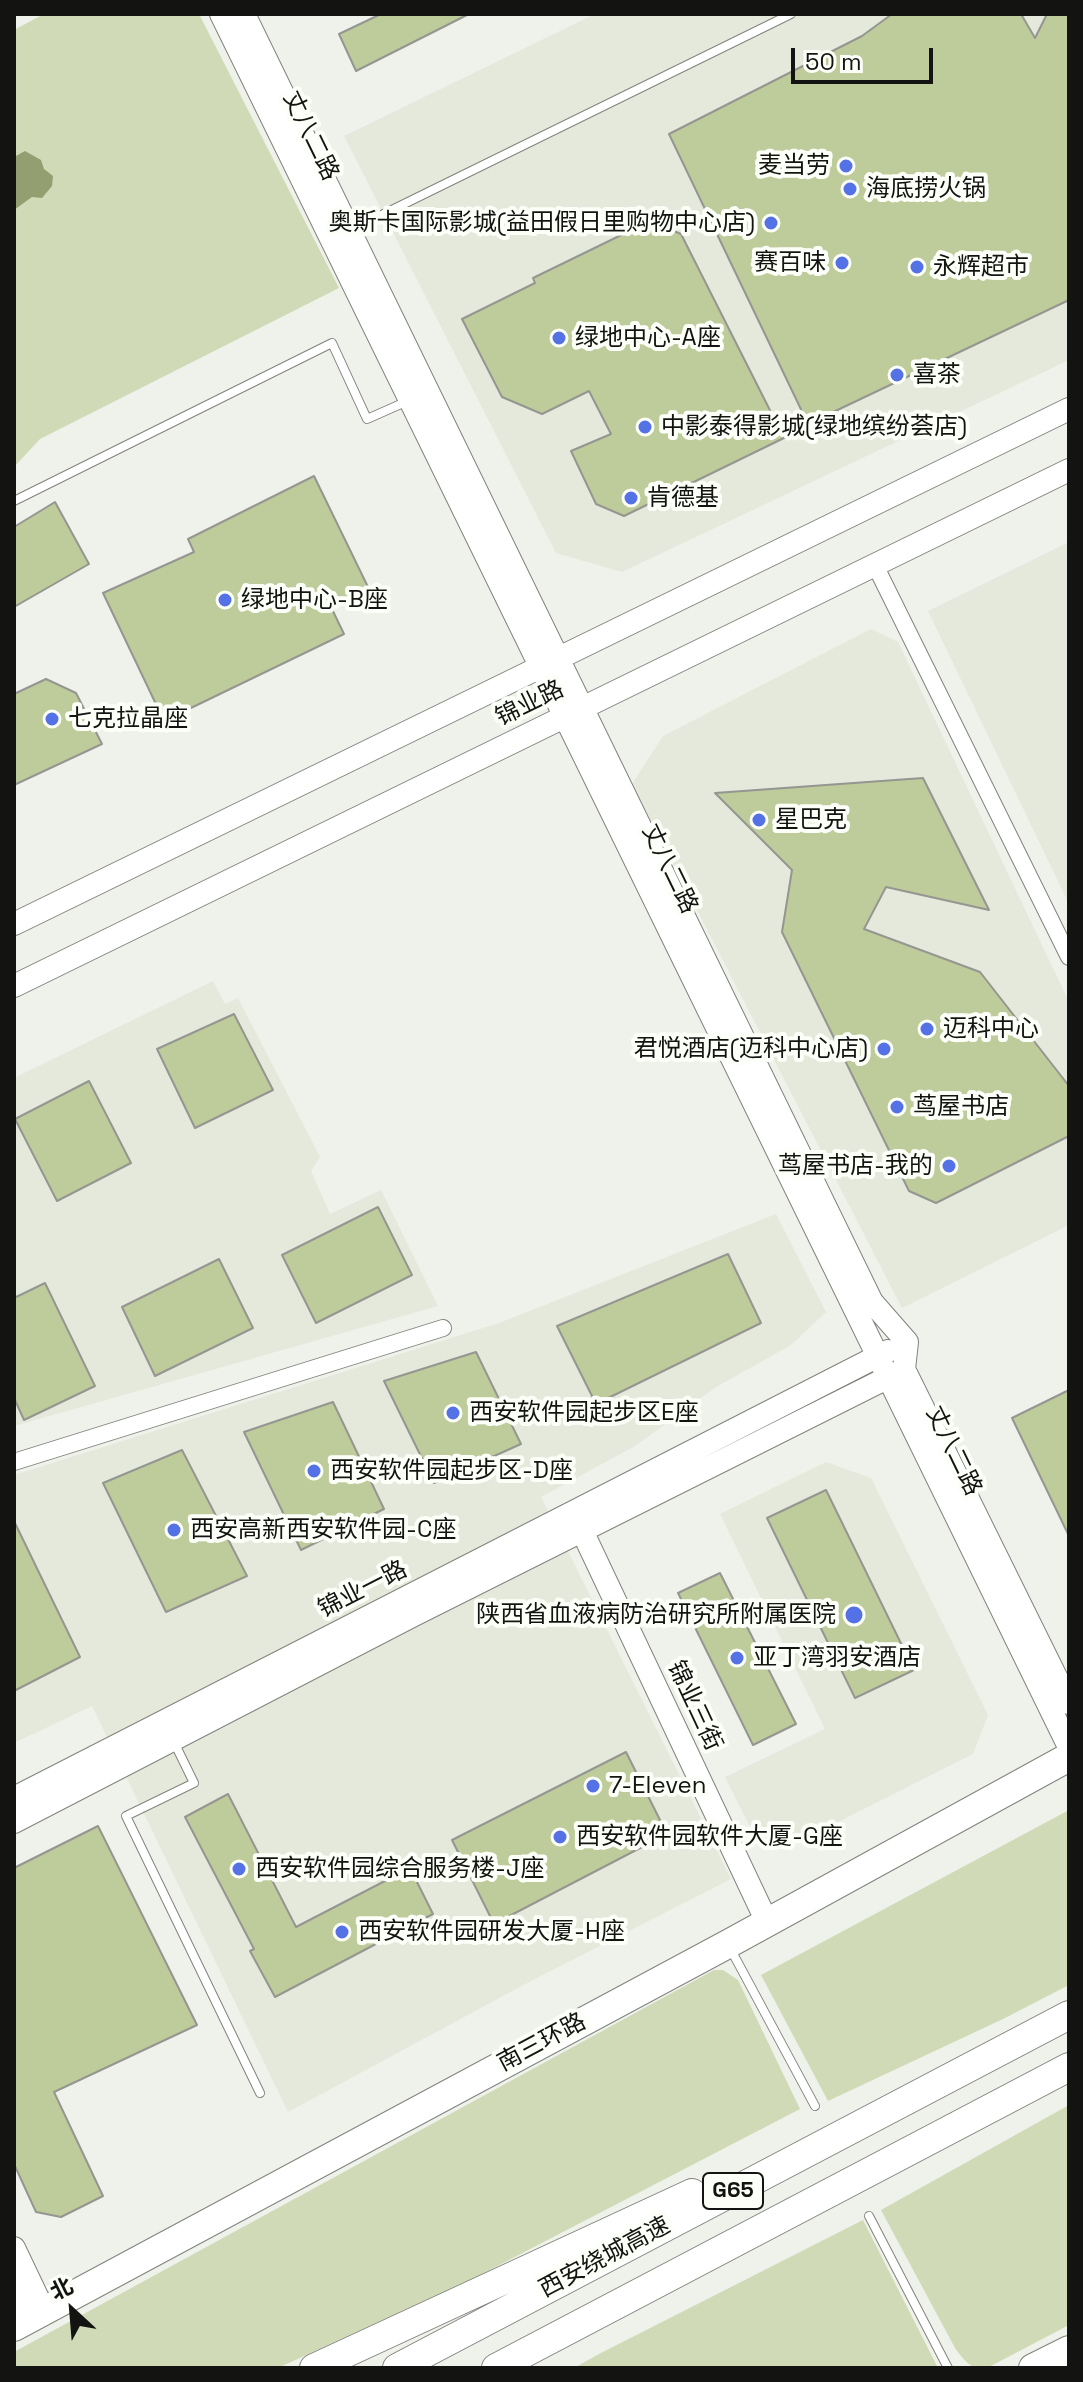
<!DOCTYPE html>
<html>
<head>
<meta charset="utf-8">
<style>
	body { margin:0 }
	#map { position:relative; width:1083px; height:2382px; overflow:hidden; background:#eff1eb; font-family:"Space Grotesk","Noto Sans SC",sans-serif }
	canvas { display:block }
	.frame { position:absolute; inset:0; border:16px solid #131412; pointer-events:none }
	.north { position:absolute; left:32px; top:2270px; width:80px; height:80px; -webkit-text-stroke:6px #fcfef8; paint-order:stroke; rotate:334deg; font-size:22px; font-weight:700; line-height:32px; text-align:center; color:#131412 }
	.north::after { content:''; display:block; margin:auto; width:28px; height:36px; background:#131412; clip-path:polygon(50% 0,100% 100%,50% 72%,0 100%) }
	.scale { position:absolute; left:791px; top:48px; width:142px; height:36px; box-sizing:border-box; border:4px solid #131412; border-top:0; padding-left:10px; font-size:24px; line-height:28px; white-space:nowrap; color:#131412; -webkit-text-stroke:6px #fcfef8; paint-order:stroke }
</style>
</head>
<body>
<div id="map">
<canvas width="1083" height="2382"></canvas>
<div class="frame"></div>
<div class="north">北</div>
<div class="scale">50 m</div>
</div>
<script>
const g = document.querySelector('canvas').getContext('2d');
g.lineJoin = 'round';
function fill(path, color) {
  g.fillStyle = color;
  g.fill(path, 'evenodd');
}
function strokePath(path, color, width, dash) {
  g.strokeStyle = color;
  g.lineWidth = width;
  g.lineCap = dash ? 'butt' : 'round';
  g.setLineDash(dash || []);
  g.stroke(path);
}
function drawText(font, color, halo, rows, align = 'center') {
  g.font = font + ' "Space Grotesk","Noto Sans SC",sans-serif';
  g.lineWidth = 8;
  g.setLineDash([]);
  g.textBaseline = 'middle';
  g.strokeStyle = halo;
  g.fillStyle = color;
  for (const [text, x, y, turn = 0] of rows) {
    g.save();
    g.translate(x, y);
    g.rotate((+turn || 0) * Math.PI / 180);
    g.textAlign = isNaN(turn) ? turn : align;
    if (halo) g.strokeText(text, 0, 0);
    g.fillText(text, 0, 0);
    g.restore();
  }
}
fill(new Path2D(`
	M595 14H1069V360L622 572 556 553 344 136Z
	M1069 542V904L928 611Z
	M871 629 898 642 1069 1002V1225L902 1308 632 784 663 736Z
	M213 981 225 1004 238 998 320 1157 311 1171 330 1214 381 1190 438 1306 14 1426V1078Z
	M776 1214 826 1312 791 1345 716 1387 635 1446 541 1497 731 1879 529 1982 288 2112 92 1706 14 1743V1475L499 1323Z
	M826 1462 871 1478 988 1715 973 1754 798 1842 749 1825 725 1777 825 1729 720 1514Z`), '#e5e9db');
fill(new Path2D(`
	M44 14H199L339 288 40 439 14 467V30Z
	M1069 1810V1985L1003 2019 828 2101 761 1975Z
	M714 1970H723L738 1980 800 2109 480 2275 278 2368H14V2352Z
	M1069 2105V2325L987 2368C969 2369 965 2361 955 2348L881 2210Z
	M863 2220 938 2368H574L599 2354Z`), '#d0dab6');
fill(new Path2D(`
	M25 151 41 160 44 169 53 176 52 186 42 198 32 197 14 210V157Z`), '#939f70');
const building = new Path2D(`
	M381 14H469L356 71 339 34Z
	M892 14H1021L1035 38 1047 14H1069V300L808 424 669 134 862 36Z
	M650 221 681 234 784 438 624 516 596 504 571 451 611 434 589 391 542 414 502 397 462 319 535 283 533 278Z
	M314 476 369 589 331 607 344 634 164 721 103 593 194 552 188 539Z
	M55 502 89 564 14 607V527Z
	M46 679 76 693 102 744 14 785V694Z
	M923 778 989 910 886 887 864 929 980 972 1069 1086V1136L936 1203 909 1191 782 932 792 870 715 793Z
	M234 1014 273 1090 195 1128 157 1049Z
	M89 1081 131 1163 57 1201 15 1119Z
	M378 1207 412 1275 316 1323 282 1255Z
	M728 1254 761 1323 596 1404 557 1326Z
	M219 1259 253 1328 155 1376 122 1307Z
	M45 1283 95 1386 24 1420 14 1398V1298Z
	M476 1352 521 1444 434 1483 384 1381Z
	M1069 1390V1536L1012 1418Z
	M333 1402 384 1509 301 1550 244 1432Z
	M182 1450 247 1576 166 1612 103 1483Z
	M826 1490 914 1670 855 1698 767 1518Z
	M14 1521 80 1657 14 1691Z
	M720 1573 796 1724 753 1745 678 1593Z
	M626 1752 667 1834 494 1924 452 1840Z
	M228 1794 296 1927 410 1868 433 1914 275 1997 250 1951 254 1949 185 1817Z
	M98 1826 197 2025 54 2092 103 2196 61 2217 36 2212 14 2164V1868Z`);
fill(building, '#becb9a');
strokePath(building, '#959691', 2);
const lane = new Path2D(`
	M351 230 791 14
	M14 501 332 343 367 419 410 400
	M173 1740 194 1783 126 1816 260 2093
	M730 1948 815 2106
	M869 2216 948 2368`);
const street = new Path2D(`
	M875 565 1069 957
	M14 1462 443 1328`);
const secondary = new Path2D(`
	M221 14 1069 1747
	M244 14 872 1302 907 1342 904 1369 1069 1703
	M14 924 1069 409
	M14 986 1069 470
	M576 1518 767 1922
	M14 1798 888 1351
	M14 1822 414 1615 901 1371
	M14 2248 44 2311
	M14 2288 29 2319`);
const highway = new Path2D(`
	M14 2327 728 1944 1069 1757
	M314 2368 692 2193
	M397 2368 1069 2015
	M496 2368 1069 2067
	M1033 2368 1069 2350`);
strokePath(lane, '#81837d', 10);
strokePath(street, '#81837d', 18);
strokePath(secondary, '#81837d', 24);
strokePath(highway, '#81837d', 30);
strokePath(lane, '#fff', 8);
strokePath(street, '#fff', 16);
strokePath(secondary, '#fff', 22);
strokePath(highway, '#fff', 28);
for (const [x, y, r, color] of [
	[846,166,8,"#5571e6"],
	[850,189,8,"#5571e6"],
	[771,223,8,"#5571e6"],
	[842,263,8,"#5571e6"],
	[917,267,8,"#5571e6"],
	[559,338,8,"#5571e6"],
	[897,375,8,"#5571e6"],
	[645,427,8,"#5571e6"],
	[631,498,8,"#5571e6"],
	[225,600,8,"#5571e6"],
	[52,719,8,"#5571e6"],
	[759,820,8,"#5571e6"],
	[927,1029,8,"#5571e6"],
	[884,1049,8,"#5571e6"],
	[897,1107,8,"#5571e6"],
	[949,1166,8,"#5571e6"],
	[453,1413,8,"#5571e6"],
	[314,1471,8,"#5571e6"],
	[174,1530,8,"#5571e6"],
	[854,1615,10,"#5571e6"],
	[737,1658,8,"#5571e6"],
	[593,1786,8,"#5571e6"],
	[560,1837,8,"#5571e6"],
	[239,1869,8,"#5571e6"],
	[342,1932,8,"#5571e6"]
]) {
  const dot = new Path2D();
  dot.arc(x, y, r, 0, 2 * Math.PI);
  g.fillStyle = color;
  g.fill(dot);
  strokePath(dot, '#fcfef8', 3);
}
for (const [x, y, w] of [
	[733,2191,60]
]) {
  const box = new Path2D();
  box.roundRect(x - w / 2, y - 18, w, 36, 6);
  g.fillStyle = '#fcfef8';
  g.fill(box);
  strokePath(box, '#131412', 2);
}
drawText('bold 22px', '#131412', null, [
	["G65",733,2191]
]);
drawText('24px', '#131412', '#fcfef8', [
	["丈八二路",310,136,64],
	["锦业路",530,704,-26],
	["丈八二路",669,869,64],
	["丈八二路",953,1451,64],
	["锦业一路",363,1590,-27],
	["锦业三街",694,1706,65],
	["南三环路",542,2043,-28],
	["西安绕城高速",605,2258,-28]
]);
drawText('24px', '#131412', '#fcfef8', [
	["麦当劳",830,166,"right"],
	["海底捞火锅",866,189],
	["奥斯卡国际影城(益田假日里购物中心店)",755,223,"right"],
	["赛百味",826,263,"right"],
	["永辉超市",933,267],
	["绿地中心-A座",575,338],
	["喜茶",913,375],
	["中影泰得影城(绿地缤纷荟店)",661,427],
	["肯德基",647,498],
	["绿地中心-B座",241,600],
	["七克拉晶座",68,719],
	["星巴克",775,820],
	["迈科中心",943,1029],
	["君悦酒店(迈科中心店)",868,1049,"right"],
	["茑屋书店",913,1107],
	["茑屋书店-我的",933,1166,"right"],
	["西安软件园起步区E座",469,1413],
	["西安软件园起步区-D座",330,1471],
	["西安高新西安软件园-C座",190,1530],
	["陕西省血液病防治研究所附属医院",836,1615,"right"],
	["亚丁湾羽安酒店",753,1658],
	["7-Eleven",609,1786],
	["西安软件园软件大厦-G座",576,1837],
	["西安软件园综合服务楼-J座",255,1869],
	["西安软件园研发大厦-H座",358,1932]
], 'left');
</script>
</body>
</html>
